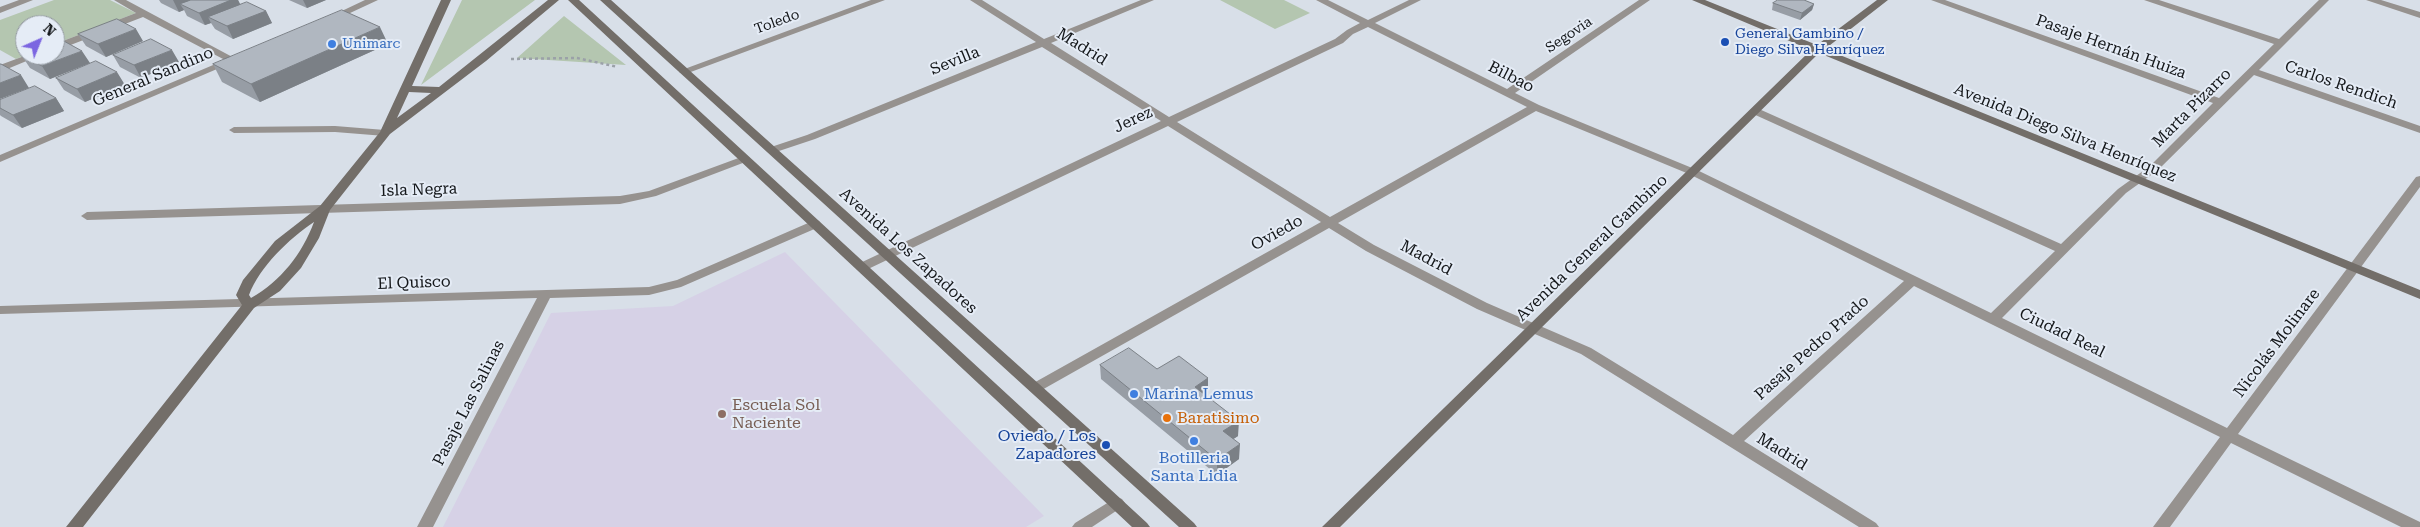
<!DOCTYPE html>
<html>
<head>
<meta charset="utf-8">
<style>
	body { margin:0 }
	#map { position:relative; width:2420px; height:527px; overflow:hidden; background:#d8dfe8; font-family:"Roboto Serif",serif }
	canvas { display:block }
	.north { position:absolute; left:15px; top:15px; width:50px; height:50px; box-sizing:border-box; background:#e5ecf6; border:1px solid #91979e; border-radius:50%; rotate:44deg; font-size:14px; font-weight:700; line-height:20px; text-align:center; color:#14171a }
	.north::after { content:''; display:block; margin:auto; width:18px; height:22px; background:#7c66e1; clip-path:polygon(50% 0,100% 100%,50% 72%,0 100%) }
</style>
</head>
<body>
<div id="map">
<canvas width="2420" height="527"></canvas>
<div class="north">N</div>
</div>
<script>
const g = document.querySelector('canvas').getContext('2d');
g.lineJoin = 'round';
function fill(path, color) {
  g.fillStyle = color;
  g.fill(path, 'evenodd');
}
function strokePath(path, color, width, dash) {
  g.strokeStyle = color;
  g.lineWidth = width;
  g.lineCap = dash ? 'butt' : 'round';
  g.setLineDash(dash || []);
  g.stroke(path);
}
function drawText(font, color, halo, rows, align = 'center') {
  g.font = font + ' "Roboto Serif",serif';
  g.lineWidth = 4;
  g.setLineDash([]);
  g.textBaseline = 'middle';
  g.strokeStyle = halo;
  g.fillStyle = color;
  for (const [text, x, y, turn = 0] of rows) {
    g.save();
    g.translate(x, y);
    g.rotate((+turn || 0) * Math.PI / 180);
    g.textAlign = isNaN(turn) ? turn : align;
    if (halo) g.strokeText(text, 0, 0);
    g.fillText(text, 0, 0);
    g.restore();
  }
}
fill(new Path2D(`
	M785 252 1044 516 1026 527H443L551 313 673 306Z`), '#d6d1e6');
fill(new Path2D(`
	M54 0H110L136 13 55 44V25H25V55H27L16 59 0 50V20Z
	M462 0H535L421 85Z
	M1220 0H1284L1310 13 1275 29Z
	M564 16 626 65 517 58Z`), '#b4c6b0');
strokePath(new Path2D(`
	M511 59 577 58 618 67`), '#9ba1a8', 2.5, [3, 3]);
fill(new Path2D(`
	M19 0H33L0 13V7Z
	M114 0H126L238 60 0 162V155L225 60 143 17 55 51V44L136 13Z
	M365 0H378L335 20H329L327 18Z
	M871 0H885L688 73H680L679 71Z
	M970 0H982L1044 39 1141 0H1154L1051 43 1169 117 1335 39 1347 30 1360 23 1316 0H1328L1368 20 1409 0H1421L1375 23 1507 89 1639 0H1650L1515 93 1539 105 1697 170 1991 313 2055 251 1751 113 1750 111 1751 109H1759L2061 244 2118 189 2150 166 2213 103 1931 0H1945L2219 98 2274 44 2144 0H2159L2279 39 2319 0H2329L2259 70 2420 126V133L2254 75 2158 170 2126 193 2002 318 2227 428 2416 177 2420 176V187L2238 434 2420 522V527H2401L2231 443 2170 527H2153L2220 437 1914 286 1744 441 1876 523 1879 527H1859L1581 354 1477 309 1366 251 1329 228 1040 391H1030L1028 388 1030 385 1321 222 1168 126 866 270H858L856 267 858 264 1161 121 1042 47 815 139 776 152H768L766 150 768 148 807 135 1036 42ZM1368 27 1527 107 1330 217 1177 122 1343 43 1353 34ZM1536 111 1689 174 1904 281 1733 435 1591 348 1487 303 1374 245 1338 223Z
	M2366 0H2381L2420 12V18Z
	M27 55H41L0 72V65Z
	M335 126 385 130 390 133 385 136 335 132 234 133 229 130 234 127Z
	M744 156 750 159 748 161 656 196 620 204 87 220 81 216 87 212 620 196 649 191Z
	M815 220 819 221 821 224 819 227 681 287 649 295 550 298 433 527H417L537 298 0 314V306L649 287 677 280Z
	M1117 497 1122 499 1125 503 1122 507 1092 527H1072L1075 523Z`), '#96928f');
fill(new Path2D(`
	M441 0H451L412 86 439 87 548 0H559L486 61 390 134 330 210 319 238 301 268 280 291 254 308 83 527H66L242 305 236 295 243 280 275 241 320 206 380 132ZM409 92 431 93 397 118ZM314 222C302 254 281 281 251 298L249 295C260 266 289 239 314 222Z
	M568 0H579L1147 523 1150 527H1132Z
	M600 0H611L1194 523 1197 527H1179Z
	M1692 0H1705L1817 45 1877 0H1888L1825 49 2420 290V299L1819 53 1340 527H1322L1811 50Z`), '#736e69');
fill(new Path2D(`
	M159 0H238L240 4 266 11 272 23 233 39 215 29 211 23 205 25 187 16 184 10 179 12 161 3Z
	M289 0H326L307 8Z
	M1773 3 1814 4 1812 10 1800 20 1772 10Z
	M78 34 143 41 106 57 86 46Z
	M388 44 260 102 222 82 213 64Z
	M113 55 179 62 141 78 120 67Z
	M22 56 90 63 50 79 30 68Z
	M56 78 125 85 85 102 64 90Z
	M56 98 64 111 22 128 1 116 0 115V100Z
	M1100 365 1157 369 1208 378V392L1205 395 1238 436 1233 439 1239 459 1217 475 1101 379Z`), '#979da5');
fill(new Path2D(`
	M173 0H210L180 4 184 10 179 12Z
	M231 0H238L243 10 208 17 211 23 205 25 199 13Z
	M303 0H326L307 8Z
	M1814 4 1812 10 1800 20 1802 13Z
	M266 11 272 23 233 39 227 26Z
	M380 27 388 44 260 102 251 84Z
	M136 29 143 41 106 57 98 44Z
	M172 50 179 62 141 78 134 65Z
	M82 51 90 63 50 79 42 66Z
	M117 72 125 85 85 102 77 89Z
	M21 75 29 88 0 99V83Z
	M56 98 64 111 22 128 13 115Z
	M1208 378V392L1195 401V387Z
	M1239 421 1238 436 1223 446V431Z
	M1240 444 1239 459 1217 475V460Z`), '#7b8086');
const building = new Path2D(`
	M191 0H231L199 13 180 4Z
	M1778 0H1804L1814 4 1802 13 1773 3Z
	M247 2 266 11 227 26 208 17Z
	M342 10 380 27 251 84 213 64Z
	M117 19 136 29 98 44 78 34Z
	M151 39 172 50 134 65 113 55Z
	M62 40 82 51 42 66 22 56 25 54 55 55V43Z
	M96 61 117 72 77 89 56 78Z
	M0 64H1L21 75 0 83Z
	M35 86 56 98 13 115 0 108V100Z
	M1129 348 1157 369 1179 356 1208 378 1195 387 1239 421 1223 431 1240 444 1217 460 1100 365Z`);
fill(building, '#b0b7c0');
strokePath(building, '#7b8086', 1);
for (const [x, y, r, color] of [
	[1725,42,5,"#1a4fb4"],
	[332,44,5,"#3f7fe0"],
	[1134,394,5,"#3f7fe0"],
	[722,414,5,"#8d6e63"],
	[1167,418,5,"#e8710a"],
	[1194,441,5,"#3f7fe0"],
	[1106,445,5,"#1a4fb4"]
]) {
  const dot = new Path2D();
  dot.arc(x, y, r, 0, 2 * Math.PI);
  g.fillStyle = color;
  g.fill(dot);
  strokePath(dot, '#e5ecf6', 2);
}
drawText('14px', '#14171a', '#e5ecf6', [
	["Toledo",777,22,-20],
	["Segovia",1569,35,-34]
]);
drawText('14px', '#164399', '#e5ecf6', [
	["General Gambino /",1735,34],
	["Diego Silva Henríquez",1735,50]
], 'left');
drawText('14px', '#366cbe', '#e5ecf6', [
	["Unimarc",342,44]
], 'left');
drawText('16px', '#14171a', '#e5ecf6', [
	["Madrid",1082,47,32],
	["Pasaje Hernán Huiza",2111,47,20],
	["Sevilla",955,61,-22],
	["General Sandino",153,77,-23],
	["Bilbao",1511,77,27],
	["Carlos Rendich",2341,85,19],
	["Marta Pizarro",2192,108,-45],
	["Jerez",1133,120,-25],
	["Avenida Diego Silva Henríquez",2065,133,22],
	["Isla Negra",419,190,-2],
	["Oviedo",1277,233,-29],
	["Avenida General Gambino",1592,248,-44],
	["Avenida Los Zapadores",908,251,42],
	["Madrid",1426,258,28],
	["El Quisco",414,283,-2],
	["Ciudad Real",2062,333,26],
	["Nicolás Molinare",2277,343,-53],
	["Pasaje Pedro Prado",1812,348,-42],
	["Pasaje Las Salinas",469,403,-63],
	["Madrid",1782,452,32]
]);
drawText('16px', '#366cbe', '#e5ecf6', [
	["Marina Lemus",1144,394],
	["Botilleria",1194,458,"center"],
	["Santa Lidia",1194,476,"center"]
], 'left');
drawText('16px', '#785e54', '#e5ecf6', [
	["Escuela Sol",732,405],
	["Naciente",732,423]
], 'left');
drawText('16px', '#c56008', '#e5ecf6', [
	["Baratisimo",1177,418]
], 'left');
drawText('16px', '#164399', '#e5ecf6', [
	["Oviedo / Los",1096,436],
	["Zapadores",1096,454]
], 'right');
</script>
</body>
</html>
